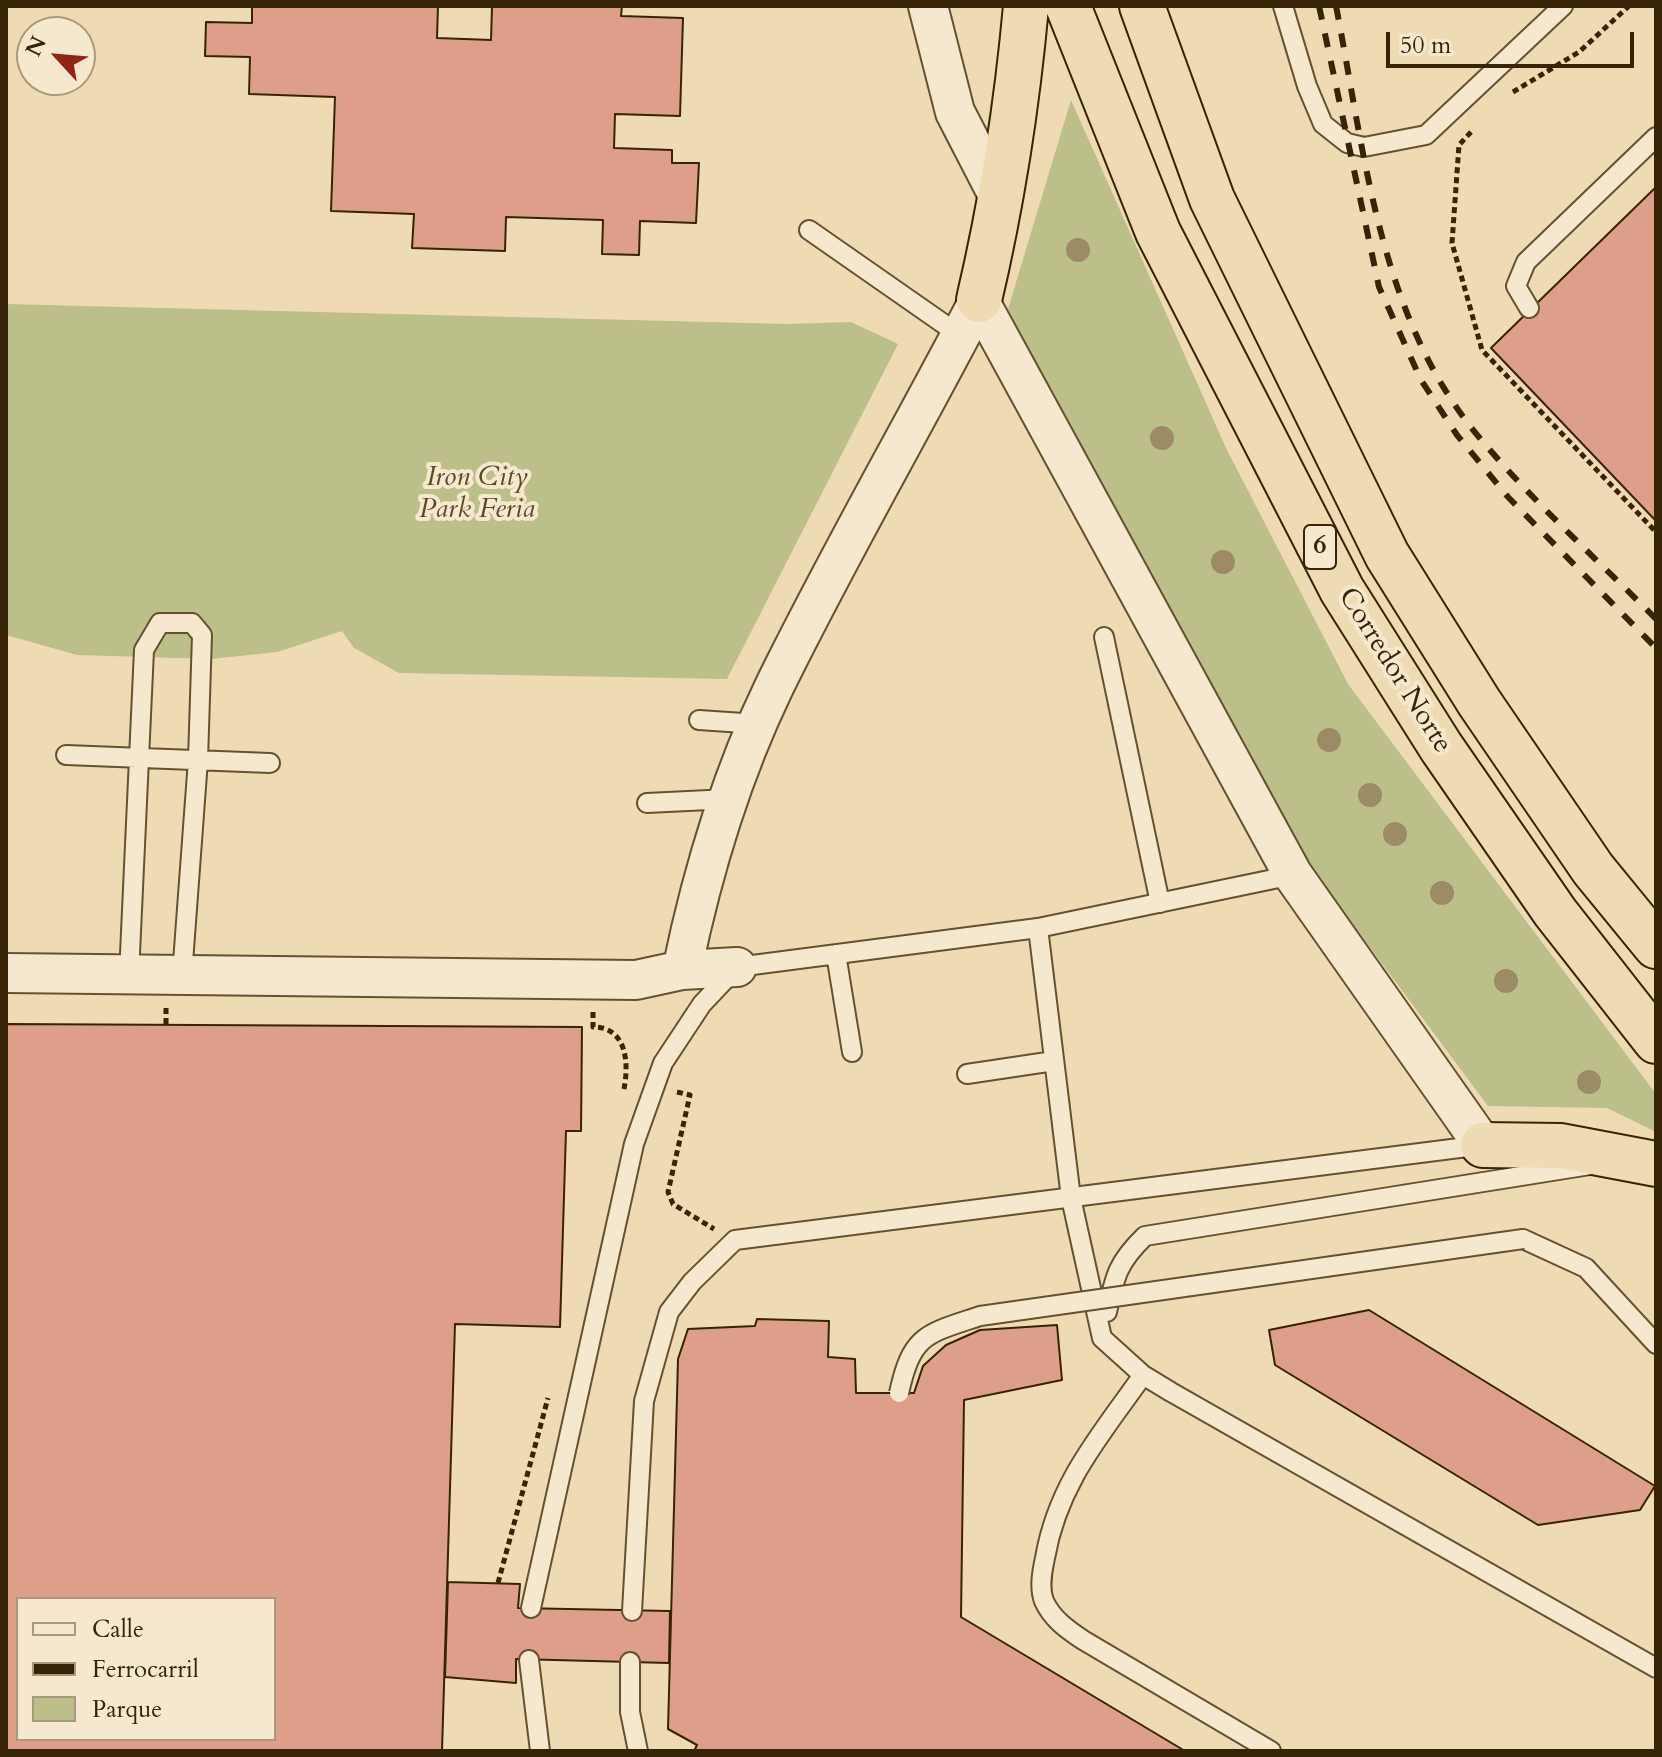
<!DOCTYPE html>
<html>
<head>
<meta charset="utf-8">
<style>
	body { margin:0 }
	#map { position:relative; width:1662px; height:1757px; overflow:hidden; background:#efdbb3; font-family:Cardo,serif }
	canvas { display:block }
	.frame { position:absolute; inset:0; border:8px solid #372305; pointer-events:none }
	.legend { position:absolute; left:16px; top:1597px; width:260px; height:144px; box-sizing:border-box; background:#f5e8ce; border:2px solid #a9997e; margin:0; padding:10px 14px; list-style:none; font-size:24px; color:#372305 }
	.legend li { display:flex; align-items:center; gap:16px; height:40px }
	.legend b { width:40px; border:2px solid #a9997e }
	.north { position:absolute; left:16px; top:16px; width:80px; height:80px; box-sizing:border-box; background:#f5e8ce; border:2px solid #a9997e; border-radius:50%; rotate:296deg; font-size:22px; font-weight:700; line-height:32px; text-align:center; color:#372305 }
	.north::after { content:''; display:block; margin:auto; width:28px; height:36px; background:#8f2418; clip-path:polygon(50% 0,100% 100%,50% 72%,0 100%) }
	.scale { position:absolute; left:1386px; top:32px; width:248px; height:36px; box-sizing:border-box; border:4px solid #372305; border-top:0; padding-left:10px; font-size:24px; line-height:28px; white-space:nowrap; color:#372305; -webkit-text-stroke:6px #f5e8ce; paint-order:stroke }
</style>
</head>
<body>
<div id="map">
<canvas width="1662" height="1757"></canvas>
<div class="frame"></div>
<ul class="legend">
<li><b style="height:10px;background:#f5e8ce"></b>Calle</li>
<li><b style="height:10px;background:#372305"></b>Ferrocarril</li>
<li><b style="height:22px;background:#bcbf8a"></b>Parque</li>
</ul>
<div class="north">N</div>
<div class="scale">50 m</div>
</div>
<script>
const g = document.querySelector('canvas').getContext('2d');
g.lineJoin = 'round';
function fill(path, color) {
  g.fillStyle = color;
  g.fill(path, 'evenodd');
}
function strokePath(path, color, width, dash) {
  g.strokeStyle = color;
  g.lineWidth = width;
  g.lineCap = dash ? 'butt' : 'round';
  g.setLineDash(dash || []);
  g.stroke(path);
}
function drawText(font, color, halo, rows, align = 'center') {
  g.font = font + ' Cardo,serif';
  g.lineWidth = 8;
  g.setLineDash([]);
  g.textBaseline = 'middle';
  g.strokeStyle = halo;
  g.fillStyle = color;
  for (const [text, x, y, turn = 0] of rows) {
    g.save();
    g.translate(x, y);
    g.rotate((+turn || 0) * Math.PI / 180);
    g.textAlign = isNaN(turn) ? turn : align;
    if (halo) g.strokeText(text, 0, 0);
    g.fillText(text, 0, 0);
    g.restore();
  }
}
fill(new Path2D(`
	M1071 100 1226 448 1348 684 1656 1094V1132L1607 1108 1488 1106 1313 871 1169 619 1008 309Z
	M6 304 787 324 851 322 898 344 727 679 399 673 354 648 342 631 277 652 212 659 77 655 6 635Z`), '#bcbf8a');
const building = new Path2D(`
	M252 6H438L437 38 491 40 492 6H622L621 16 683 18 680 116 615 114 614 148 672 150V163H699L696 223 640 221 639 255 602 254 603 220 506 217 505 251 412 248 414 214 331 211 335 97 249 94 250 57 205 56 206 22 252 23Z
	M1656 187V521L1491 348Z
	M6 1024 582 1027 581 1131H566L560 1327 455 1324 442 1751H6ZM18 1599H274V1739H18Z
	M1369 1310 1655 1486 1640 1510 1538 1525 1275 1365 1269 1330Z
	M757 1319 829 1321 828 1357 855 1359 856 1393H914L923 1366 946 1345 980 1330 1057 1325 1062 1380 964 1400 961 1617 1185 1751H694L697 1745 668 1729 678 1359 688 1329 755 1326Z
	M448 1582 520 1584 518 1608 670 1611 669 1663 516 1659V1683L445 1677Z`);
fill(building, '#dd9f89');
strokePath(building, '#372305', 2);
const lane = new Path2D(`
	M1283 6 1307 86 1323 124 1347 143 1364 147 1426 135 1563 6
	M809 230 961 336
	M1529 308 1516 286 1526 262 1656 137
	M1104 637 1160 903
	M699 720 758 724
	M66 755 270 763
	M647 803 729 799
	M1038 928 1071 1198 1102 1338 1143 1375 1171 1392 1656 1668
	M836 954 852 1052
	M129 975 144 650 160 623H192L202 635 198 760 182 976
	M967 1074 1054 1061
	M1523 1239 1586 1268 1656 1344
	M1107 1312C1115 1275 1118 1262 1145 1236L1590 1165
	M1143 1375C1100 1436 1058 1483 1045 1558 1042 1572 1039 1588 1044 1601 1052 1619 1068 1630 1083 1640L1271 1751
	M531 1608 634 1144 663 1063 702 1004 737 967 1038 928 1293 875
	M632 1611 644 1401 669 1312 692 1282 735 1240 1483 1145
	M529 1660 540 1751
	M630 1662V1712L638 1751`);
const street = new Path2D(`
	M928 6 955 112 1002 203
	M979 300 1293 875 1483 1145
	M682 970C702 873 731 776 774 687 838 556 912 429 979 300
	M6 973 636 980 682 970 737 967`);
const highway = new Path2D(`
	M1068 6 1158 232 1342 590 1441 747 1555 912 1656 1041
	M1142 6 1212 199 1387 555 1479 702 1593 869 1656 946
	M979 300C1002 202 1017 106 1026 6
	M1483 1145 1561 1146 1656 1164`);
strokePath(lane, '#655130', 22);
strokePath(street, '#655130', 42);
strokePath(highway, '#372305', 48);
strokePath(new Path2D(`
	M1513 92 1579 52 1629 6
	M1471 132 1459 145 1452 243 1482 350 1656 532
	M166 1008V1027
	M593 1012V1027C627 1027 629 1063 624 1089
	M677 1092 690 1095 668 1192 673 1204 714 1229
	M498 1583 548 1398`), '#372305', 5, [6, 4]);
strokePath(lane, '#f5e8ce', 18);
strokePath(street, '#f5e8ce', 38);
strokePath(highway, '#efdbb3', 44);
strokePath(new Path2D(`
	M1319 6 1379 287 1421 380 1457 435 1508 497 1656 648
	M1336 6C1364 149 1378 307 1470 426 1525 495 1594 556 1656 619`), '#372305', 6, [14, 14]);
const laneBridge = new Path2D(`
	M899 1393C912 1334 926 1334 980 1316L1523 1239`);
strokePath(laneBridge, '#655130', 22, []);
strokePath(laneBridge, '#f5e8ce', 18);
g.fillStyle = '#9c8b65';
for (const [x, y] of [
	[1078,250],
	[1162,438],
	[1223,562],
	[1329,740],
	[1370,795],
	[1395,834],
	[1442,893],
	[1506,981],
	[1589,1082]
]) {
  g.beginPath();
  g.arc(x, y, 12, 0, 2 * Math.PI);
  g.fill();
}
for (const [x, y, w] of [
	[1320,547,32]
]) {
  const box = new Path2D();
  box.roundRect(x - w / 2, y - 22, w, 44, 6);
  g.fillStyle = '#f5e8ce';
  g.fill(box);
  strokePath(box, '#372305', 2);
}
drawText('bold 26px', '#372305', null, [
	["6",1320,547]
]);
drawText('italic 28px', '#584a26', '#f5e8ce', [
	["Iron City",477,479],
	["Park Feria",477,511]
]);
drawText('28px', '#372305', '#f5e8ce', [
	["Corredor Norte",1394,671,58]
]);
</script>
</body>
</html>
